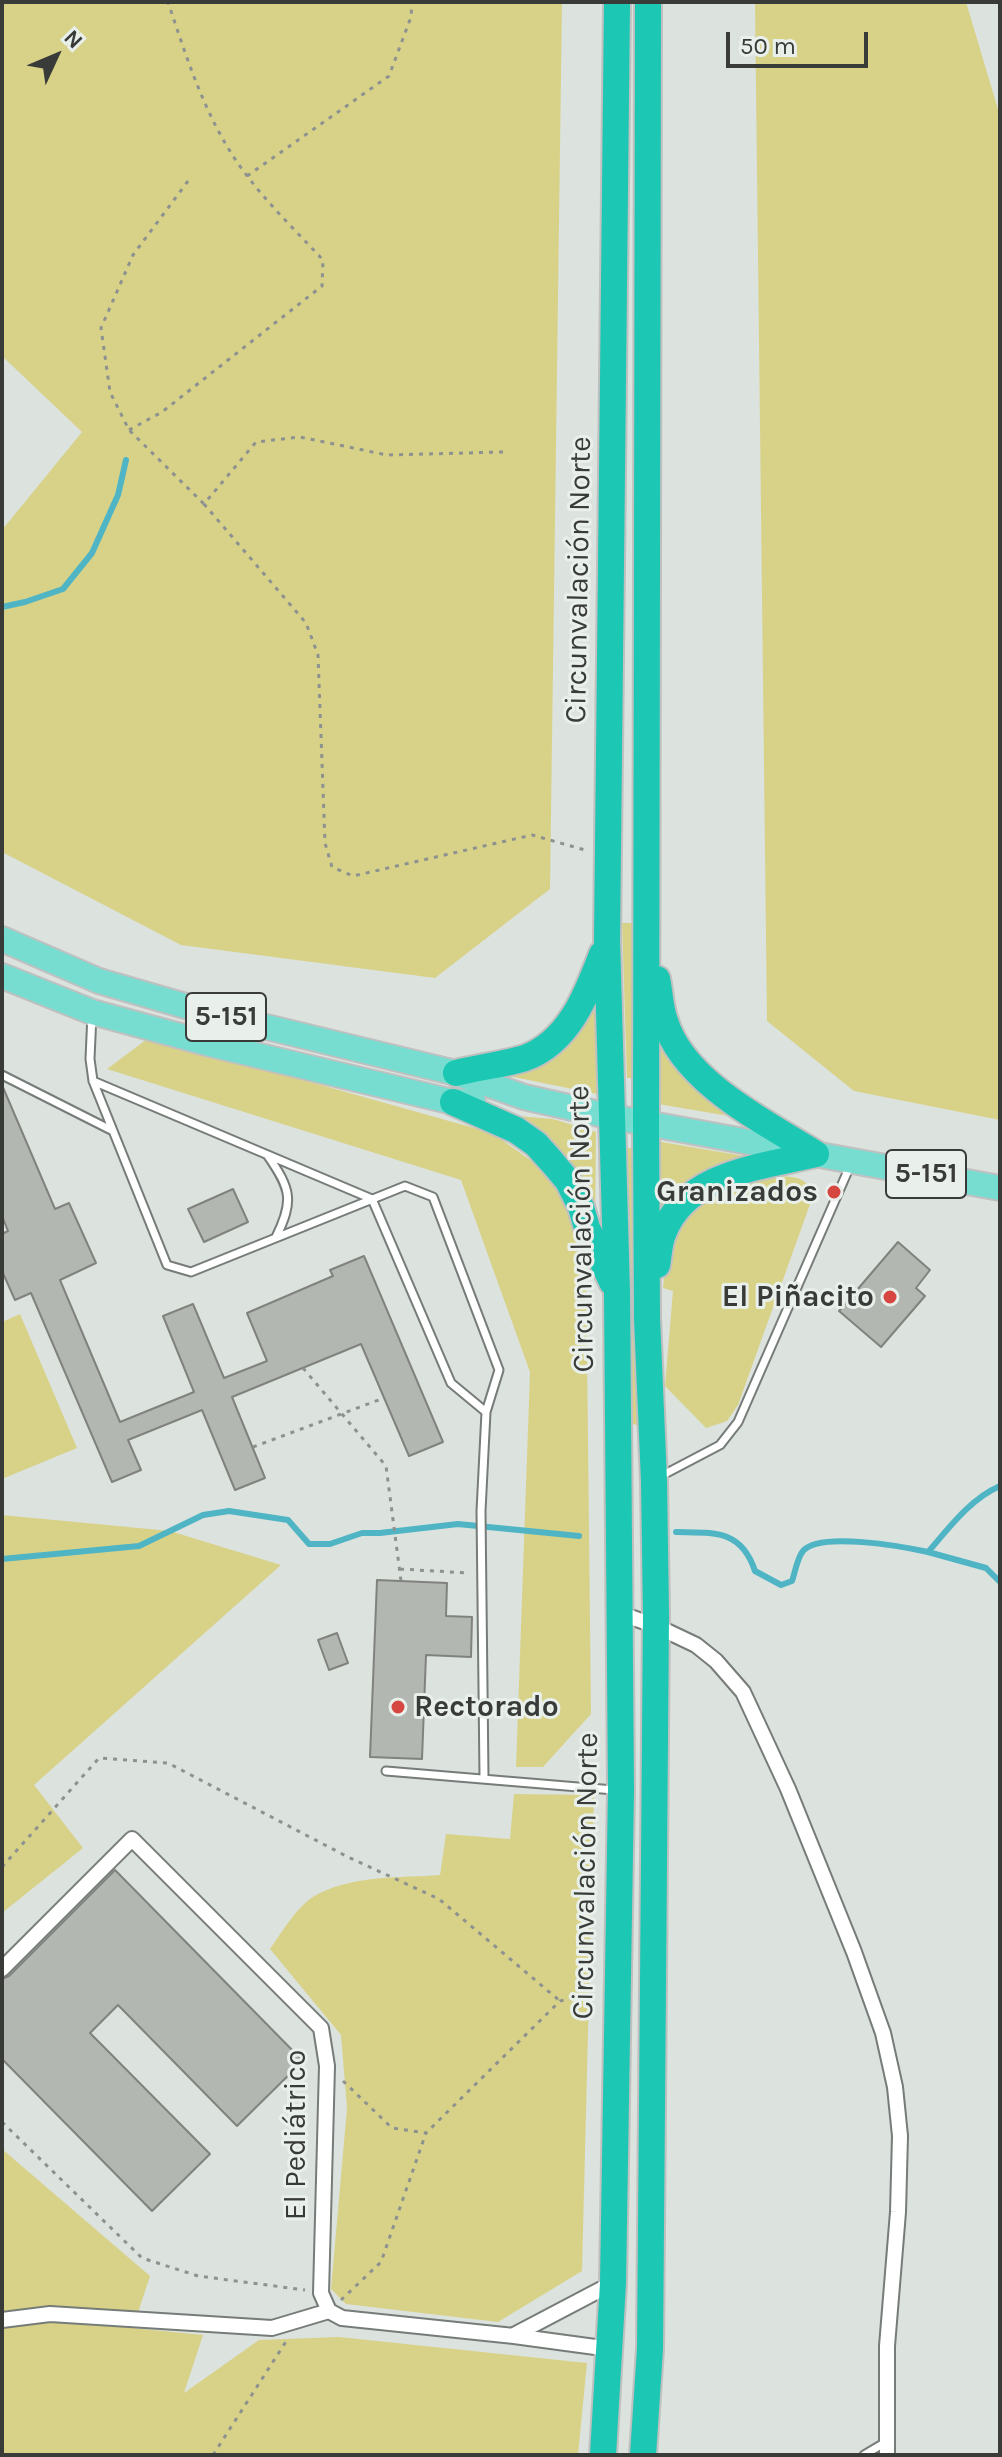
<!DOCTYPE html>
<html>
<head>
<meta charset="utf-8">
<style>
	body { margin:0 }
	#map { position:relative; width:1002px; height:2457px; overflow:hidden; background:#dce2de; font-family:Karla,sans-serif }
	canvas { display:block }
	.frame { position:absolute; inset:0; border:4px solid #393b39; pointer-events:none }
	.north { position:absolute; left:16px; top:16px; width:80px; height:80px; -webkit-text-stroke:6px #e9f0eb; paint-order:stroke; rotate:46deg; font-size:22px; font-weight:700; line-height:32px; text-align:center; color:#393b39 }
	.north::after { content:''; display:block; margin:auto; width:28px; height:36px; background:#393b39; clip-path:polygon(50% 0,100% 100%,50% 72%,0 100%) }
	.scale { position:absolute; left:726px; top:32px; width:142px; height:36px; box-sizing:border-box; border:4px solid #393b39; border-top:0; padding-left:10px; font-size:24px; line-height:28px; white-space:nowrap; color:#393b39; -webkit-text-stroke:6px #e9f0eb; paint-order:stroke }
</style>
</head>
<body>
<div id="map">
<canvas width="1002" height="2457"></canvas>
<div class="frame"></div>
<div class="north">N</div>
<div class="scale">50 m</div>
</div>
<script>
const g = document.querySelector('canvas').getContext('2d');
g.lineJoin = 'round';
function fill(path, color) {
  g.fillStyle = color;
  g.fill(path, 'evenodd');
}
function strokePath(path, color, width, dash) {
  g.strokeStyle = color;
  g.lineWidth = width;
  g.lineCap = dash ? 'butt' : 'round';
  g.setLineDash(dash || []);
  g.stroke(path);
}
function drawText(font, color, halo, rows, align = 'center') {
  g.font = font + ' Karla,sans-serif';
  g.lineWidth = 6;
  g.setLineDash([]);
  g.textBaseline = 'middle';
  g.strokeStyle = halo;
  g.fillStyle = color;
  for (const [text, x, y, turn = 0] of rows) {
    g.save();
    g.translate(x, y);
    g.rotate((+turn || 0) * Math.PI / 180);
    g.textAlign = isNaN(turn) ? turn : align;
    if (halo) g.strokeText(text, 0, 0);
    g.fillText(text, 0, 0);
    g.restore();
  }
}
fill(new Path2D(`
	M2 2H562L550 889 435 978 181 945 2 852V530L82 432 2 356Z
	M755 2H966L1000 116V1120L854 1091 767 1021Z
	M622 923H632L636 1078H627Z
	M598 996 597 1094 494 1073Z
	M652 1006 735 1117 652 1103Z
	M150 1037 492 1133 533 1162 564 1194 586 1257 591 1714 543 1767H516L530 1372 461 1180 107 1069Z
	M517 1116 553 1119 596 1132 595 1221C575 1169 565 1148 517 1116Z
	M656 1141 750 1157C697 1172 688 1181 652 1222Z
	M625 1148H633L638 1425 631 1424Z
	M758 1177C778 1177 808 1170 813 1196L738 1405 727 1421 706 1428 665 1386 673 1291 663 1288C666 1256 680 1209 708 1191 720 1183 744 1181 758 1177Z
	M20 1314 77 1448 2 1479V1322Z
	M2 1515 170 1531 281 1565 34 1785 83 1848 2 1913Z
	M514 1794 594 1795 582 2271 498 2322 346 2304 331 2289 347 2108 341 2035 270 1949C283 1931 297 1905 318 1894 355 1875 401 1878 440 1875L446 1834 510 1839Z
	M2 2149 150 2276 133 2328 203 2335 184 2393 259 2340 339 2337 587 2363 578 2455H2Z`), '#d8d289');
strokePath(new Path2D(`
	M2 607 25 602 63 589 92 553 118 495 126 460
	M676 1532C714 1533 741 1529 755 1571L781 1585 792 1581C795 1573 797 1558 803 1551 819 1531 905 1547 928 1552 949 1528 970 1499 1000 1486
	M928 1552 986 1568 1000 1582
	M2 1559 139 1546 203 1515 229 1511 288 1520 309 1544H330L362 1533H380L458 1524 579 1536`), '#4fb5c4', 6);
const building = new Path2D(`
	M2 1085 55 1209 69 1203 96 1263 60 1280 120 1422 194 1392 163 1316 193 1304 224 1378 267 1361 247 1313 333 1276 330 1270 364 1256 443 1442 409 1456 361 1344 232 1397 265 1478 235 1490 202 1410 128 1440 141 1470 112 1482 31 1293 15 1300 2 1271V1234L8 1231 2 1216Z
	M233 1189 248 1222 204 1242 188 1209Z
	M898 1242 930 1270 916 1288 925 1296 881 1347 839 1311Z
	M377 1580 447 1583 446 1616 472 1617 471 1657 426 1655 422 1759 370 1757Z
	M337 1633 348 1663 329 1670 318 1640Z
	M115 1870 303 2061 237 2126 118 2005 90 2033 210 2154 152 2211 2 2059V1979L9 1976Z`);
fill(building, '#b3b7b1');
strokePath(building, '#80837d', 2);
const lane = new Path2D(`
	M92 1014 90 1059 93 1081 167 1265 191 1272 405 1186 433 1197 499 1370 486 1412 481 1511 484 1777
	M2 1075 113 1131
	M93 1081 372 1199 451 1383 486 1412
	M268 1156C291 1189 294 1201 276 1237
	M661 1476 720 1445 738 1422 850 1166
	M386 1771 614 1790
	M864 2455 886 2442`);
const street = new Path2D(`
	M619 1613 656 1626 696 1645 716 1661 743 1692 788 1789 854 1952 883 2033 895 2087 900 2136 898 2212 887 2346V2455
	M2 1969 132 1839 321 2028 327 2066 321 2293 329 2311 342 2318 514 2336 610 2349
	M2 2320 50 2314 272 2328 329 2311
	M514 2335 613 2283`);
const primary = new Path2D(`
	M2 939 99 981 130 990 213 1014 456 1073 524 1097 613 1117 1000 1188
	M2 976 92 1012 210 1044 453 1102 473 1101`);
const highway = new Path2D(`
	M657 979C660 992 660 1008 665 1021 683 1082 765 1122 816 1154
	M456 1073C478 1067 503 1065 525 1058 569 1042 587 994 602 954
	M453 1102 516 1130 536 1144 552 1162 568 1181 581 1207 587 1228 612 1282
	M657 1265C659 1255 659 1244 663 1234 685 1173 761 1167 816 1154
	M603 2455 613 2283 621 1790 617 1292 607 940 617 2
	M643 2455 650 2349 656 1614 654 1481 647 1318 646 1122 648 2`);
strokePath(lane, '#767c78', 11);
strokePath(street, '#767c78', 18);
strokePath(primary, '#c0c0c0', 28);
strokePath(highway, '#c0c0c0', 30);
strokePath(new Path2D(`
	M247 176 389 76 411 17 412 2
	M188 181 133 255 101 328 110 392 129 430 204 504
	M129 430 162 412 322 286 323 260C298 233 270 206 248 177 208 126 188 62 168 2
	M503 452 387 455 300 437 256 442 204 504 306 623 318 655 325 843 332 867 353 876 532 835 585 850
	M303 1368 386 1466 401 1581
	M253 1447 384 1398
	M400 1569 468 1573
	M2 1867 99 1758 168 1763 348 1857 439 1899 560 2001
	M343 2081 392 2128 426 2133 560 2001 597 1993
	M2 2122 142 2258 198 2276 305 2290
	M341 2300 381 2262 426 2133
	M213 2455 287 2340`), '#8e928f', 3, [4, 6]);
strokePath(lane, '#fff', 7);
strokePath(street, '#fff', 14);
strokePath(primary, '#77ddd1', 24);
strokePath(highway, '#1cc7b3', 26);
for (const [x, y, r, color] of [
	[834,1192,8,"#d54740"],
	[890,1297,8,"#d54740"],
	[398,1707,8,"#d54740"]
]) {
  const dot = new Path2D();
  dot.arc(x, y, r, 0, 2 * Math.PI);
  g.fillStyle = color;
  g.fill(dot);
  strokePath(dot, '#e9f0eb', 3);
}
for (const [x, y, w] of [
	[226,1017,80],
	[926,1174,80]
]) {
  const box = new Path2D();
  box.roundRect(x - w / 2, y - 24, w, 48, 6);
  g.fillStyle = '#e9f0eb';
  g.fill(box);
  strokePath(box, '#393b39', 2);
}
drawText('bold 28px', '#393b39', null, [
	["5-151",226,1017],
	["5-151",926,1174]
]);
drawText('30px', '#393b39', '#e9f0eb', [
	["Circunvalación Norte",579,580,-89],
	["Circunvalación Norte",582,1229,-91],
	["Circunvalación Norte",586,1876,-89],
	["El Pediátrico",296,2135,-90]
]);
drawText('bold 30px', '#393b39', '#e9f0eb', [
	["Granizados",818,1192],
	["El Piñacito",874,1297],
	["Rectorado",414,1707,"left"]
], 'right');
</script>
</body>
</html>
